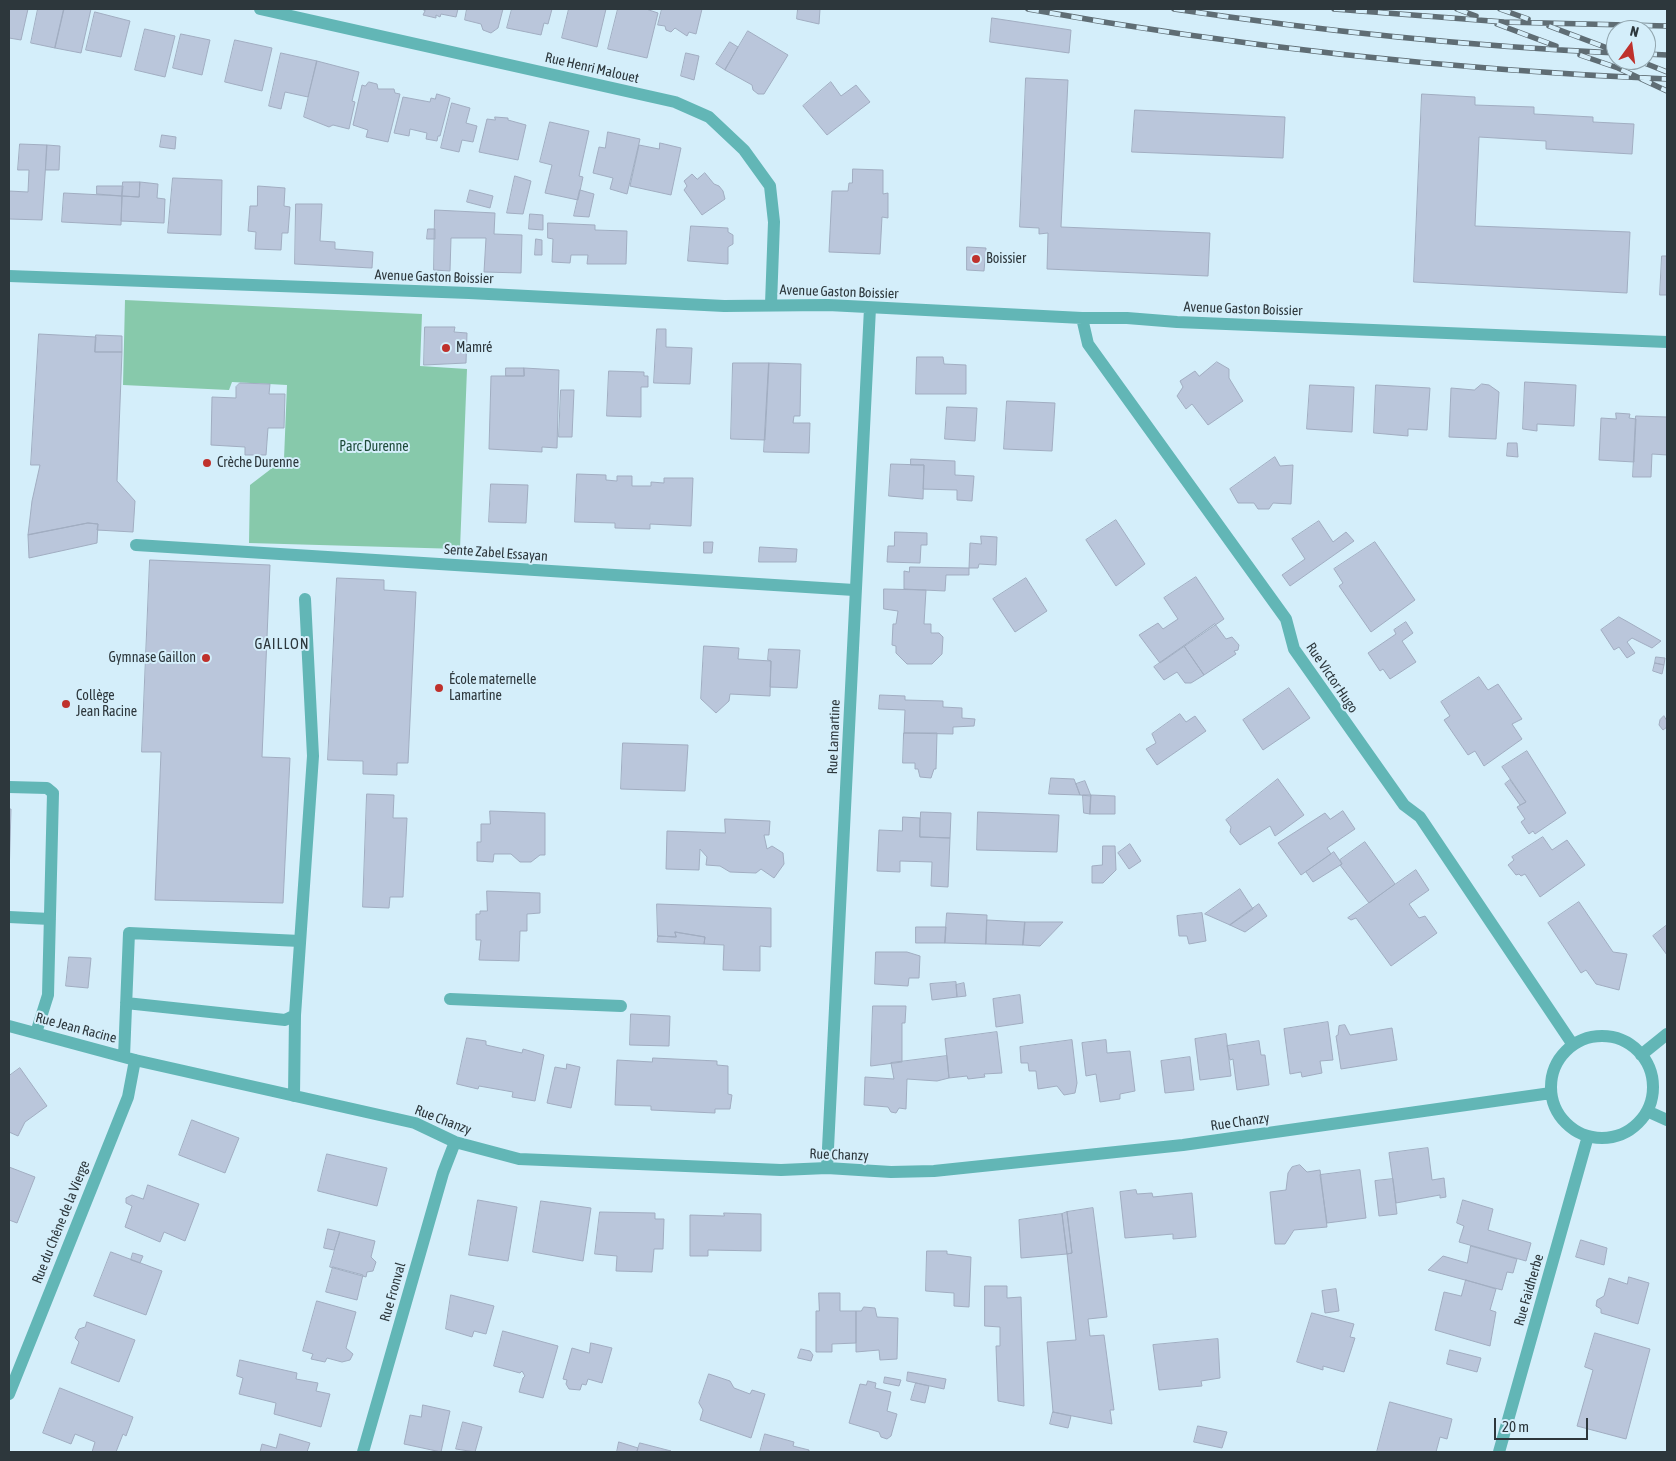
<!DOCTYPE html>
<html>
<head>
<meta charset="utf-8">
<style>
	body { margin:0 }
	#map { position:relative; width:1676px; height:1461px; overflow:hidden; background:#d4eefa; font-family:"Asap Condensed",sans-serif }
	canvas { display:block }
	.frame { position:absolute; inset:0; border:10px solid #2d373c; pointer-events:none }
	.north { position:absolute; left:1606px; top:20px; width:50px; height:50px; box-sizing:border-box; background:#d4eefa; border:1px solid #91a5ae; border-radius:50%; rotate:14deg; font-size:14px; font-weight:700; line-height:20px; text-align:center; color:#2d373c }
	.north::after { content:''; display:block; margin:auto; width:18px; height:22px; background:#bf312c; clip-path:polygon(50% 0,100% 100%,50% 72%,0 100%) }
	.scale { position:absolute; left:1494px; top:1418px; width:94px; height:22px; box-sizing:border-box; border:2px solid #2d373c; border-top:0; padding-left:6px; font-size:15px; line-height:18px; white-space:nowrap; color:#2d373c; -webkit-text-stroke:4px #d4eefa; paint-order:stroke }
</style>
</head>
<body>
<div id="map">
<canvas width="1676" height="1461"></canvas>
<div class="frame"></div>
<div class="north">N</div>
<div class="scale">20 m</div>
</div>
<script>
const g = document.querySelector('canvas').getContext('2d');
g.lineJoin = 'round';
function fill(path, color) {
  g.fillStyle = color;
  g.fill(path, 'evenodd');
}
function strokePath(path, color, width, dash) {
  g.strokeStyle = color;
  g.lineWidth = width;
  g.lineCap = dash ? 'butt' : 'round';
  g.setLineDash(dash || []);
  g.stroke(path);
}
function drawText(font, color, halo, rows, align = 'center') {
  g.font = font + ' "Asap Condensed",sans-serif';
  g.lineWidth = 4;
  g.setLineDash([]);
  g.textBaseline = 'middle';
  g.strokeStyle = halo;
  g.fillStyle = color;
  for (const [text, x, y, turn = 0] of rows) {
    g.save();
    g.translate(x, y);
    g.rotate((+turn || 0) * Math.PI / 180);
    g.textAlign = isNaN(turn) ? turn : align;
    if (halo) g.strokeText(text, 0, 0);
    g.fillText(text, 0, 0);
    g.restore();
  }
}
fill(new Path2D(`
	M125 300 422 314 420 366 467 369 460 549 249 543 250 485 284 459 287 385 232 382 229 390 123 385Z`), '#87c9ab');
const building = new Path2D(`
	M9 9H28L21 40 9 38Z
	M38 9H64L55 48 31 43Z
	M64 9H91L81 53 55 48Z
	M422 9H458L456 17 441 14 440 17 436 15V18L423 15 425 11Z
	M467 9H503L498 28 491 33 483 30 481 24 465 20Z
	M512 9H552L548 24 544 23 541 35 507 28Z
	M569 9H606L597 47 562 38Z
	M618 9H646L658 13 647 58 608 49Z
	M662 9H702L696 34 689 32 687 36 675 28 671 32 666 30 665 26 658 25Z
	M798 9H820L819 24 797 19Z
	M95 12 130 21 121 57 86 50Z
	M992 18 1071 30 1069 53 990 42Z
	M145 29 175 36 165 77 135 70Z
	M748 31 788 55 764 94H758L753 90 752 85 725 70Z
	M181 34 210 40 202 75 173 68Z
	M235 40 272 48 262 91 225 82Z
	M730 42 738 47 725 70 716 64Z
	M281 53 317 61 308 97 285 92 281 109 269 106Z
	M686 53 699 56 694 80 681 76Z
	M317 61 359 72 352 101 355 102 349 129 333 125 329 127 304 117Z
	M1026 78 1068 80 1061 227 1210 233 1208 276 1047 269 1048 233 1039 234V228L1020 227Z
	M369 82 377 84 378 89H394L395 93 400 94 388 142 366 137 368 130 353 125 362 85 365 86Z
	M831 82 841 96 856 85 870 102 827 135 803 106Z
	M437 94 450 98 440 136H438L437 141 426 139 427 133 410 129 409 136 394 133 403 97 430 102 431 98 435 99Z
	M1422 94 1475 97V105L1534 107V114L1593 117V122L1634 124 1632 154 1546 149V141L1479 137 1475 226 1630 232 1627 293 1414 282Z
	M452 103 470 108 466 123 477 126 473 142 462 140 459 152 441 148Z
	M1135 110 1285 117 1283 158 1132 152Z
	M495 117 508 118V120L526 125 518 160 479 152 487 119 495 120Z
	M550 122 589 131 579 176 583 177 578 200 545 193 552 165 540 162Z
	M608 132 640 139 627 194 610 189 613 178 593 173 599 147 605 148Z
	M162 135 176 137 175 149 160 147Z
	M660 143 681 148 671 195 630 186 639 145 659 149Z
	M20 144 47 145 42 220 9 219V191L28 192 29 170H18Z
	M47 145 60 146 59 170H46Z
	M853 169 883 170V194L888 193V218L882 217 880 254 829 252 832 191H848L849 183H852Z
	M705 173 714 184 719 186 723 191 725 199 702 215 684 190 687 186 684 181 692 174 697 179Z
	M515 176 531 181 523 214 507 213Z
	M173 178 222 180 221 235 168 233Z
	M123 182H140L139 197 122 196Z
	M140 182 158 184 157 198 165 199 164 223 121 221 122 196 139 197Z
	M97 186H123L122 196 97 194Z
	M258 186 285 188 284 206 290 207 288 233H282L281 250 255 249 256 232 248 231 250 206H257Z
	M470 190 493 196 490 208 467 202Z
	M580 190 594 194 589 217 574 216Z
	M64 193 122 196 121 225 62 222Z
	M296 204H322L320 241 335 242V249L373 252 372 268 295 264Z
	M435 210 495 213 494 234 522 235 521 273 484 272 486 238H451L450 271 434 270Z
	M530 214 543 215V230L529 229Z
	M548 223 595 225V230L627 231 626 264H587L588 255H571L570 263 552 262 553 239 548 238Z
	M691 226 728 228V232L733 235V244L728 247V264L688 261Z
	M428 229H435V239H427Z
	M536 239 542 240V255H535Z
	M967 247 986 248 984 271 967 270Z
	M1662 256H1667V295H1660Z
	M425 327H455L454 332 467 333 466 363 424 365Z
	M657 329H666V347L692 348 690 384 654 383Z
	M39 334 96 337 95 352H122L117 481 135 501 133 532 97 530 98 524 88 523 28 535 32 501 40 465H31Z
	M96 335 122 336V352H95Z
	M917 357H943L944 364 966 365V394H916Z
	M1217 362 1229 369V378L1243 401 1208 425 1192 404 1186 409 1177 396 1183 387 1180 381 1195 371 1199 376Z
	M733 363H769L765 440 731 439Z
	M769 363 801 364 800 416H794L793 423H810L809 453 764 452Z
	M506 368H524V376H506Z
	M524 368 559 370 557 448 542 447V452L489 449 491 376H524Z
	M609 371 644 372V376H648V387H641V417L607 416Z
	M1525 382 1576 385 1574 426 1537 424V431L1523 429Z
	M240 383 270 384 269 394H285L284 428H268L266 455H245V447L211 445 212 397 236 398V387Z
	M1482 384 1489 385 1499 392 1496 439 1449 437 1451 388 1474 390Z
	M1310 385 1354 387 1352 432 1307 429Z
	M1376 385 1430 388 1427 430 1408 429V436L1374 433Z
	M561 390H574L572 437H559Z
	M1007 401 1055 403 1052 451 1004 449Z
	M947 407 977 408 975 441 945 439Z
	M1616 413 1630 414 1629 418 1636 419 1634 462 1599 460 1601 418 1616 419Z
	M1636 416 1667 417V455L1652 454 1651 477H1633Z
	M1508 443H1517L1518 457 1507 456Z
	M1275 457 1280 466 1293 465 1291 504 1273 503 1269 509H1258L1254 503H1238L1230 489Z
	M911 459 955 461V475L974 476 972 501 957 500V490L923 489 924 465H911Z
	M891 464 924 465 923 499 889 496Z
	M577 474 606 475V480L617 481V476H632V486H651V482L664 483V478H693L691 526 650 524V529L615 528V523L575 522Z
	M491 484 528 485 526 523 489 522Z
	M1116 520 1145 564 1116 586 1086 540Z
	M1319 521 1333 542 1346 532 1354 541 1290 586 1282 575 1305 559 1292 539Z
	M88 523 98 524 97 543 29 558 28 535Z
	M895 532 927 533V545H921L920 563 887 562 888 546H894Z
	M981 536 997 537 996 565 979 564 978 568H969L970 543 981 544Z
	M704 542H713L712 553H704Z
	M1375 542 1415 600 1371 632 1339 586 1343 583 1334 569Z
	M760 547 797 549 796 562H759Z
	M150 560 270 565 262 757 290 758 283 903 155 900 161 752H142Z
	M910 567 969 568V575H946L945 591 904 589V571L909 572Z
	M1196 577 1224 619 1160 663 1139 635 1158 623 1163 629 1178 619 1164 598Z
	M337 578 384 580V590L416 592 408 763H397V775L363 774V761L328 760Z
	M1026 578 1047 611 1015 632 993 599Z
	M884 589 926 590 924 624H931V633H939L943 637 942 654 932 664H907L896 653V646L892 645 893 624H896L898 611 884 609Z
	M1619 617 1628 622 1661 641 1652 648 1632 638 1627 642 1635 653 1627 658 1619 647 1614 650 1601 630Z
	M1406 622 1413 633 1402 641 1416 662 1390 679 1383 669 1380 671 1368 653 1396 634 1394 630Z
	M1215 624 1226 639 1232 637 1239 645 1238 650 1234 651 1236 654 1204 675 1184 646Z
	M704 646 739 648 738 659 771 661 770 696 730 694 729 701 716 713 701 699Z
	M1184 646 1204 675 1191 683H1185L1177 672 1164 680 1154 667Z
	M769 649 800 650 797 688 770 687 771 661 768 660Z
	M1656 657 1665 658 1664 665 1655 663Z
	M1655 663 1664 665 1662 674 1653 671Z
	M1479 677 1488 690 1498 684 1522 719 1512 724 1522 739 1484 766 1475 751 1468 755 1444 720 1450 716 1441 702Z
	M1289 688 1310 718 1263 750 1243 720Z
	M880 695 905 696V700L943 701V707L962 708V718L975 719 974 726 953 727V734L904 733 905 710 879 709Z
	M1180 714 1186 722 1195 716 1206 731 1157 765 1146 749 1156 743 1152 734Z
	M1664 716 1667 721V727L1663 730 1659 725 1660 720Z
	M904 733H937L936 769H934L931 778 920 777 918 769H915V763H903Z
	M623 743 688 745 685 791 621 789Z
	M1527 751 1566 813 1535 834 1533 831 1529 834 1521 822 1525 819 1517 807 1526 802 1502 767Z
	M1051 778 1074 779 1080 795 1049 794Z
	M1278 779 1304 815 1275 836 1270 826 1240 845 1230 832 1231 827 1226 820Z
	M1510 780 1526 802 1520 805 1505 784Z
	M1085 781 1091 796 1080 795 1076 784Z
	M367 794 394 795 393 818H407L403 897H390L389 908 363 907Z
	M1083 795H1091L1090 814 1084 813Z
	M1091 795 1115 796V814H1090Z
	M9 809H11L9 878Z
	M490 811 545 813V855H540L531 862H520L511 854H494L493 862 477 861V842H481V824H490Z
	M1343 811 1355 829 1327 848 1331 854 1301 875 1278 843 1325 813 1330 819Z
	M921 812 951 813 950 838 920 837Z
	M978 812 1059 815 1057 852 977 850Z
	M903 817 920 818V837L950 838 948 887 931 886 932 862 900 861V872L877 871 879 830 902 831Z
	M725 819 770 821 769 835H764L767 849 772 846 783 853 784 864 774 878 761 869 756 873 730 872 720 866 706 865 707 857 700 849 699 870 666 869 667 831 725 833Z
	M1543 837 1552 850 1567 840 1585 865 1540 897 1525 874 1521 876 1519 874 1516 875 1508 865 1514 860 1512 857Z
	M1365 842 1395 884 1369 903 1340 865 1342 864 1340 860Z
	M1130 844 1141 861 1129 869 1118 853Z
	M1103 846H1115L1116 870 1103 883H1092V866L1102 865Z
	M1334 852 1342 864 1313 882 1306 872Z
	M1416 870 1429 890 1409 904 1419 918 1425 916 1437 933 1391 966 1356 918 1351 920 1348 918Z
	M1240 889 1253 909 1230 925 1205 914Z
	M487 891 540 893V913L527 914V931H520L519 961 479 960 481 940H476V914H480V911H487Z
	M1579 902 1613 952 1627 954 1619 990 1596 984 1586 970 1581 973 1548 923Z
	M657 904 771 908V947L760 946V971L723 970 724 945 704 944 705 937 675 932 676 937 658 936Z
	M1259 904 1267 916 1245 932 1230 925Z
	M947 913 987 915 986 944 945 943Z
	M1202 913 1206 941 1189 944 1187 936H1179L1177 916Z
	M987 920 1025 922 1023 945 986 944Z
	M1025 922H1063L1040 946 1023 945Z
	M1667 925V955L1653 936Z
	M916 927H946L945 943H916Z
	M675 932 705 937 704 944 657 942 658 936 676 937Z
	M876 952H907L920 956 919 978H909L908 986 875 984Z
	M69 957 91 958 88 988 66 986Z
	M956 982 957 997 932 1000 930 984Z
	M964 983 966 996 957 997 956 985Z
	M1020 995 1023 1023 996 1027 993 999Z
	M873 1006H906L905 1023H902V1062L871 1066Z
	M631 1014 670 1016 669 1046 630 1045Z
	M1328 1022 1333 1060 1320 1061 1322 1073 1302 1077 1301 1072 1290 1074 1284 1029Z
	M1345 1025 1350 1035 1392 1028 1397 1060 1341 1069 1336 1036 1338 1035 1339 1026Z
	M997 1032 1002 1073 984 1074 985 1077 968 1079 967 1076 949 1078 945 1039Z
	M1226 1034 1231 1076 1200 1080 1195 1039Z
	M467 1038 486 1041V1045L522 1053 523 1049 544 1055 535 1101 512 1097 513 1092 479 1086 478 1089 457 1084Z
	M1072 1040 1077 1083 1075 1093 1064 1095 1057 1086 1038 1089 1036 1071H1029L1028 1063H1021L1020 1047Z
	M1106 1040 1107 1053 1130 1051 1135 1091 1120 1094V1099L1100 1102 1096 1074 1086 1076 1082 1043Z
	M1259 1041 1261 1055H1265L1269 1085 1237 1090 1233 1059 1230 1060 1227 1046Z
	M947 1056 949 1078 937 1081 907 1079 906 1109 899 1108 896 1113 891 1112 888 1107 864 1105 865 1077 894 1079 891 1063Z
	M1190 1057 1194 1090 1165 1093 1161 1061Z
	M653 1058 717 1061V1065L728 1066V1094L732 1095 730 1109H715V1113L651 1110V1106L615 1105 617 1060 652 1062Z
	M567 1064 580 1067 571 1108 547 1103 555 1067 566 1069Z
	M20 1068 47 1106 25 1122 18 1136 9 1132V1076Z
	M192 1120 239 1138 225 1173 179 1155Z
	M1428 1148 1432 1180 1444 1178 1446 1197 1440 1198V1195L1396 1203 1389 1153Z
	M327 1154 387 1168 377 1206 318 1191Z
	M1300 1165 1307 1172 1320 1170 1327 1227 1294 1230 1285 1244H1275L1270 1192 1286 1190 1288 1173 1292 1167Z
	M9 1167 35 1177 17 1223 9 1220Z
	M1360 1170 1366 1218 1327 1223 1320 1175Z
	M1393 1179 1397 1214 1379 1216 1375 1181Z
	M148 1185 199 1204 185 1241 164 1232 160 1242 125 1227 132 1206 126 1203V1198L132 1195 143 1199Z
	M1136 1190 1137 1194 1152 1193 1153 1197 1192 1193 1196 1237 1173 1239V1234L1125 1238 1120 1192Z
	M478 1200 517 1207 508 1261 469 1255Z
	M1463 1200 1493 1209 1488 1230 1531 1243 1526 1261 1459 1242 1464 1226 1457 1223Z
	M541 1201 591 1208 583 1261 533 1252Z
	M1093 1208 1107 1317 1088 1319 1090 1336 1104 1335 1114 1410H1110L1112 1424 1053 1412 1047 1342 1076 1340 1067 1254 1072 1253 1067 1212Z
	M600 1212 655 1213V1219H664L663 1249H654L652 1272 616 1271 617 1256 595 1254Z
	M1067 1212 1072 1253 1067 1254 1062 1214Z
	M724 1213 761 1214V1251L708 1250V1256H690V1215L724 1216Z
	M1062 1214 1067 1254 1021 1258 1019 1220Z
	M328 1229 340 1232 334 1250 324 1248Z
	M340 1232 375 1241 371 1257 376 1262 373 1271 367 1272 366 1277 330 1267Z
	M1581 1240 1607 1248 1604 1265 1576 1257Z
	M1471 1246 1517 1259 1513 1273 1507 1272 1502 1290 1428 1270 1443 1256 1467 1263Z
	M927 1251H947V1254L971 1257 969 1307 954 1306V1293L926 1291Z
	M111 1252 162 1271 146 1315 94 1296Z
	M133 1253 143 1256 140 1263 131 1260Z
	M333 1267 363 1275 357 1300 326 1292Z
	M1629 1277 1649 1283 1638 1324 1601 1313V1309L1596 1306 1597 1300 1604 1296 1609 1278 1627 1284Z
	M1466 1280 1496 1289 1490 1310 1496 1312 1490 1346 1435 1330 1444 1292 1461 1296Z
	M985 1286H1007V1298L1021 1297 1024 1406 998 1401 996 1346H1000V1327L985 1326Z
	M1336 1289 1339 1311 1325 1313 1322 1291Z
	M819 1293H840V1311H856V1343L832 1344V1352H816V1311H819Z
	M451 1295 494 1306 486 1334 474 1331 472 1337 446 1329Z
	M317 1301 356 1312 346 1348 353 1354 350 1360 342 1362 327 1358 325 1362 311 1359 313 1354 303 1351Z
	M864 1307 875 1308 877 1317 898 1318 897 1359 880 1360 879 1350 856 1352V1311H861Z
	M1312 1313 1354 1324 1350 1337 1355 1338 1344 1372 1323 1366V1370L1297 1362Z
	M87 1322 135 1340 119 1382 71 1363 79 1342 75 1338 79 1329 85 1327Z
	M503 1331 558 1346 543 1398 519 1392 523 1378 525 1376 522 1371 520 1373 494 1366Z
	M1595 1333 1650 1349 1626 1439 1577 1426 1593 1370 1585 1367Z
	M1218 1339 1220 1378 1201 1381 1202 1386 1159 1390 1153 1345Z
	M591 1343 612 1348 602 1383 588 1379 586 1385 582 1384 580 1390 569 1389 566 1384 567 1380 563 1379 572 1348 589 1353Z
	M801 1349 810 1351 813 1355 811 1361 798 1358Z
	M1450 1350 1481 1358 1477 1372 1447 1364Z
	M240 1360 297 1373 296 1379 318 1383 316 1391 330 1394 321 1427 274 1414 276 1403 239 1394 243 1378 237 1376Z
	M908 1372 946 1379 944 1389 907 1381Z
	M709 1374 730 1381 734 1388 750 1394 752 1390 765 1394 751 1438 700 1420 703 1410 699 1403Z
	M885 1377 901 1380 899 1386 884 1383Z
	M868 1381 876 1383 875 1388 891 1392 887 1411 897 1414 891 1436 887 1439 881 1437 879 1432 849 1423 860 1384 866 1385Z
	M916 1383 929 1386 925 1403 911 1400Z
	M60 1388 133 1417 126 1436 123 1434 116 1452H92L95 1442 75 1434 71 1444 43 1433Z
	M1390 1402 1452 1419 1447 1439 1440 1437 1436 1452H1377Z
	M423 1405 450 1411 441 1452 404 1444 410 1415 421 1417Z
	M1053 1412 1071 1416 1068 1428 1050 1424Z
	M463 1422 482 1427 475 1452 456 1449Z
	M1198 1426 1227 1432 1222 1448 1194 1442Z
	M280 1434 310 1443 307 1452H260L262 1444 276 1448Z
	M765 1434 794 1442 793 1446 809 1450V1452H760Z
	M619 1442 638 1448 637 1452H617Z
	M640 1443 671 1451 637 1452Z`);
fill(building, '#bac6db');
strokePath(building, '#a1adc1', 1);
strokePath(new Path2D(`
	M260 9 675 102 709 117 744 150 770 186 774 222 771 304
	M9 276 469 293 724 306 828 305 1082 318H1127L1177 322 1667 342
	M1082 318 1088 344 1286 619 1294 649 1404 805 1420 817 1573 1045
	M136 545 854 590
	M9 787 47 788 53 793 48 995 36 1033
	M9 917 50 919
	M450 999 621 1006
	M126 1003 285 1020 295 1015 313 756 305 599
	M9 1026 135 1060 415 1123 455 1142 519 1159 781 1170 827 1168 891 1172 934 1171 1183 1145 1551 1093
	M1551 1087a51 51 0 1 1 102 0a51 51 0 1 1-102 0Z
	M1641 1055 1667 1034
	M124 1057 129 933 300 941
	M294 1096 295 1015
	M1647 1111 1667 1120
	M827 1168 870 308
	M9 1394 128 1097 135 1060
	M363 1452 443 1173 455 1142
	M1499 1452 1588 1136`), '#62b6b6', 12);
const rail = new Path2D(`
	M1028 9C1239 47 1454 70 1667 79
	M1174 9C1320 31 1468 46 1616 53
	M1334 9 1504 22 1667 26
	M1457 9 1476 16
	M1500 9 1528 19
	M1497 24 1556 46
	M1549 26 1610 49
	M1646 54 1667 55
	M1580 55 1618 68 1667 91
	M1637 60 1667 72`);
strokePath(rail, '#5f6d74', 5.5);
strokePath(rail, '#d4eefa', 4, [11]);
for (const [x, y, r, color] of [
	[976,259,5,"#bf312c"],
	[446,348,5,"#bf312c"],
	[207,463,5,"#bf312c"],
	[206,658,5,"#bf312c"],
	[439,688,5,"#bf312c"],
	[66,704,5,"#bf312c"]
]) {
  const dot = new Path2D();
  dot.arc(x, y, r, 0, 2 * Math.PI);
  g.fillStyle = color;
  g.fill(dot);
  strokePath(dot, '#d4eefa', 2);
}
drawText('14px', '#2d373c', '#d4eefa', [
	["Rue Henri Malouet",592,68,13],
	["Avenue Gaston Boissier",434,277,2],
	["Avenue Gaston Boissier",839,292,2],
	["Avenue Gaston Boissier",1243,309,2],
	["Sente Zabel Essayan",496,553,4],
	["Rue Victor Hugo",1332,678,56],
	["Rue Lamartine",834,737,-88],
	["Rue Jean Racine",76,1028,15],
	["Rue Chanzy",443,1120,21],
	["Rue Chanzy",1240,1122,-8],
	["Rue Chanzy",839,1155,2],
	["Rue du Chêne de la Vierge",61,1222,-68],
	["Rue Faidherbe",1529,1290,-74],
	["Rue Fronval",393,1292,-74]
]);
drawText('14px', '#2d373c', '#d4eefa', [
	["Boissier",986,259],
	["Mamré",456,348],
	["Crèche Durenne",217,463],
	["Gymnase Gaillon",196,658,"right"],
	["École maternelle",449,680],
	["Lamartine",449,696],
	["Collège",76,696],
	["Jean Racine",76,712]
], 'left');
drawText('14px', '#1e4b39', '#d4eefa', [
	["Parc Durenne",374,447]
]);
g.letterSpacing = '1px';
drawText('15px', '#2d373c', '#d4eefa', [
	["GAILLON",282,644]
]);
g.letterSpacing = '0px';
</script>
</body>
</html>
